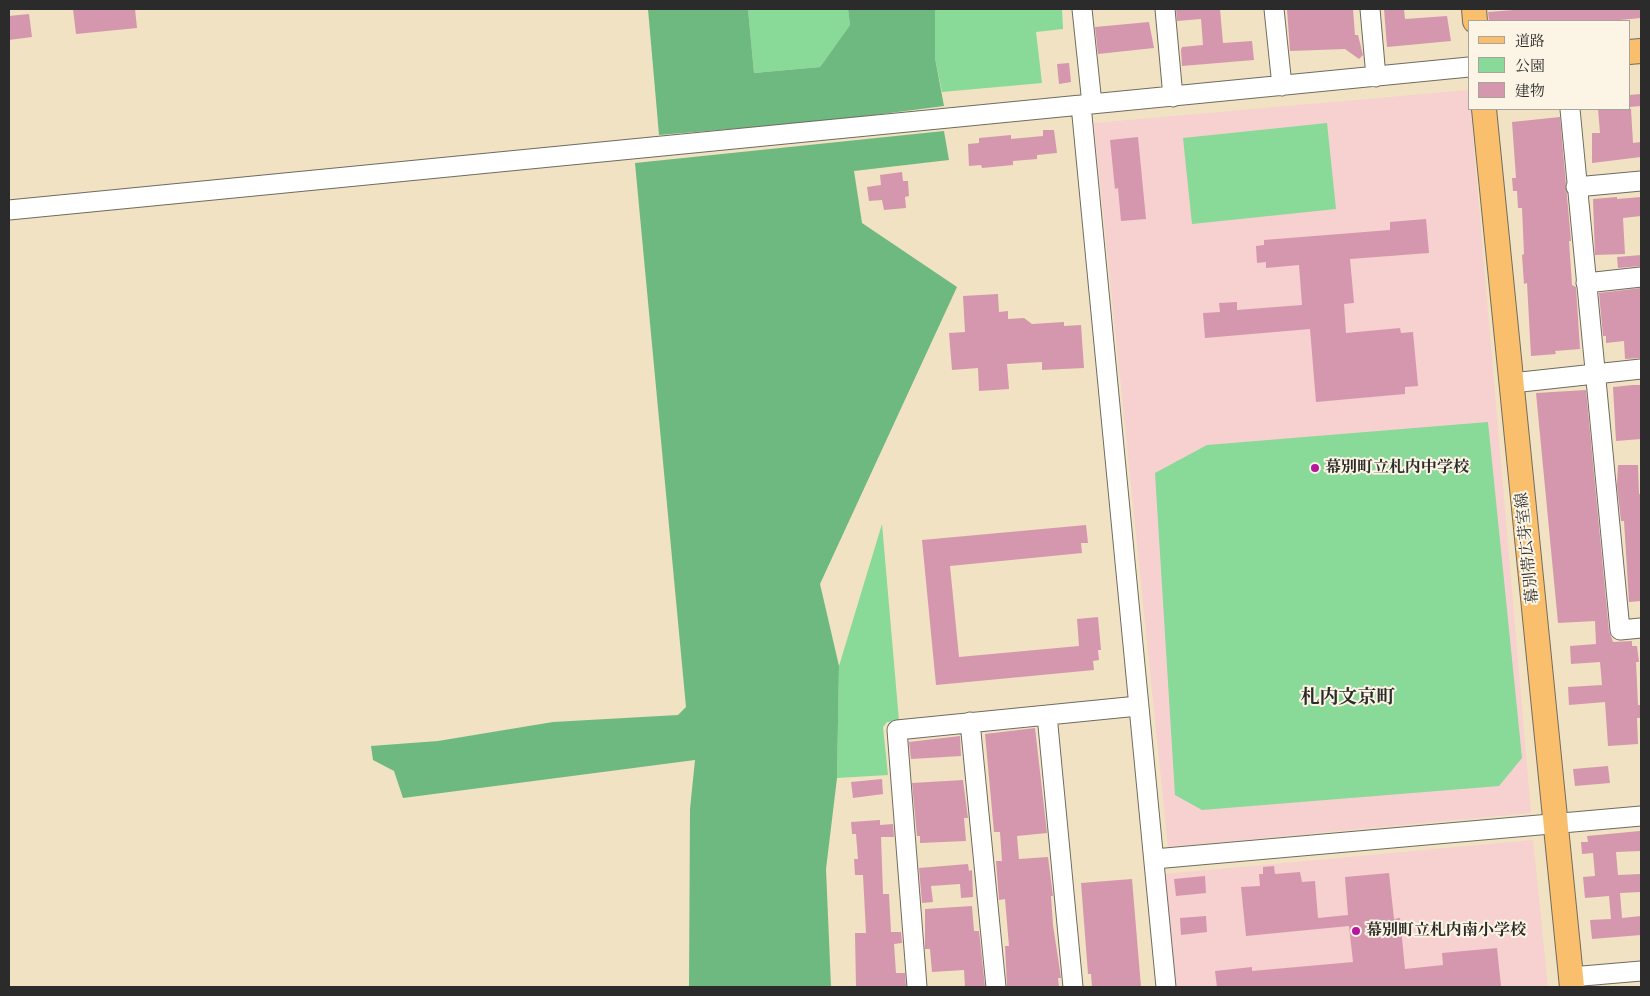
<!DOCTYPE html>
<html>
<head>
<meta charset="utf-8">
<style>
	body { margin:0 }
	#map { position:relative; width:1650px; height:996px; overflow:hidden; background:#f0e2c3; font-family:"IM FELL French Canon","Noto Serif JP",serif }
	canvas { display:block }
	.frame { position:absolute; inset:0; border:10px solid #2b2b2b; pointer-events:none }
	.legend { position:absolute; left:1468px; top:20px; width:162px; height:90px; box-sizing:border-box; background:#fcf5e5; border:1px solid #a8a49b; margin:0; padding:6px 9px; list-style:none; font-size:15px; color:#2b2b2b }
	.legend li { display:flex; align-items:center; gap:10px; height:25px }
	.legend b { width:25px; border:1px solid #a8a49b }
</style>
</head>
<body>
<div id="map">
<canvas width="1650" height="996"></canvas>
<div class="frame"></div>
<ul class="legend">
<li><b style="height:6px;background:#f9bf6c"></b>道路</li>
<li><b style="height:14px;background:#89d998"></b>公園</li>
<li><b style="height:14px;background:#d597ae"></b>建物</li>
</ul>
</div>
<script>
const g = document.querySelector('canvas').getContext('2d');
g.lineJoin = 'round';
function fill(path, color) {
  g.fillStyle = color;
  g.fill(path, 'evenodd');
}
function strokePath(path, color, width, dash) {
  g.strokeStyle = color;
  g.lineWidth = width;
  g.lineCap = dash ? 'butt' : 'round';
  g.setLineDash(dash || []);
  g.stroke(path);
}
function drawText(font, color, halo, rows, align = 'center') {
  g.font = font + ' "IM FELL French Canon","Noto Serif JP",serif';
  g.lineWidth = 4;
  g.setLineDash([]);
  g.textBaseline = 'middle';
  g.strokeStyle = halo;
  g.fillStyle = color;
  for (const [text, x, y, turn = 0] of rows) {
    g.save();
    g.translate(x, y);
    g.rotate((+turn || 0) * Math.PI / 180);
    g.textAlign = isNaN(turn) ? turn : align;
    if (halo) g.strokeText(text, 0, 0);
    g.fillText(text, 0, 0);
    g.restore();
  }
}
fill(new Path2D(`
	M1469 90 1531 813 1168 847 1094 123Z
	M1533 840 1548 987H1175L1164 874Z`), '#f7d0d0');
fill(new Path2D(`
	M748 9H848L850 25 820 67 754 73Z
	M935 9H1062L1063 29 1036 32 1042 83 942 92 935 58Z
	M1327 123 1336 209 1192 224 1183 138Z
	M1488 422 1522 758 1499 786 1202 810 1175 795 1155 473 1207 445Z
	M882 524 899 721 887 722 883 727 888 775 837 778 839 666Z`), '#89d998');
fill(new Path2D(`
	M648 9H748L754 73 820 67 850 25 848 9H935V58L944 106 828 121 659 135Z
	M944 131 949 160 854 171 862 223 957 287 820 584 839 666 837 778 826 869 831 987H689L690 809 695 760 403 798 394 771 373 760 371 746 438 741 553 722 678 715 686 707 635 163Z`), '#6eb980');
fill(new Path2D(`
	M73 9H135L137 28 76 34Z
	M1176 9H1220L1223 43 1252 41 1254 60 1182 66 1181 50 1182 47 1203 45 1201 19 1177 21Z
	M1287 9H1353L1355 35H1358L1363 55 1359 59 1345 49 1290 51Z
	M1384 9H1404L1405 19 1447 16 1451 41 1387 47Z
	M1526 9H1641V18L1609 21H1489L1488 12Z
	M29 14 32 37 9 40V16Z
	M1149 22 1154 48 1098 54 1095 27Z
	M1069 63 1071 82 1059 84 1057 64Z
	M1641 94V106L1629 107V95Z
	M1598 109H1631L1633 143 1641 142V157L1592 163V133H1600Z
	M1560 117 1571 241H1569L1572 285 1576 287 1580 349 1555 351 1556 354 1531 356 1527 283 1524 284 1522 255 1524 254 1522 208H1518L1517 191H1513L1512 178H1516L1512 122Z
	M1043 130H1054L1057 153 1037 155V159L1013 161V165L982 168 981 165 969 166 968 144 979 143V138L1011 135V139L1043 136Z
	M1138 137 1146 219 1121 221 1118 188 1115 189 1110 140Z
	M902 172 903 181H908L909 196 905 197 906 208 884 210 882 200 869 201 867 187 881 185 880 175Z
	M1617 197V199L1641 197V216L1623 218 1625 254 1595 255 1593 199Z
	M1426 219 1429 253 1350 259 1354 303 1344 304 1346 333 1400 328 1401 333 1413 332 1418 386 1405 387V394L1316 402 1310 329 1205 338 1203 313 1220 312 1219 303 1237 302V310L1302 305 1299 265 1266 268V262L1257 263 1256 246 1264 245V240L1390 230V222Z
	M1641 255V266L1618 268 1617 257Z
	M1641 288 1640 358 1625 359 1624 341 1606 343V336H1603L1599 293Z
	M998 294 999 312 1008 311V319L1024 318 1032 324 1064 322V326L1081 325 1084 368 1042 370V362L1007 364 1009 389 979 391 978 368 952 370 949 333 965 332 963 296Z
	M1633 385H1641V439L1616 441 1613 387Z
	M1586 390 1609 631 1613 642 1632 641V646H1637L1639 662H1636L1638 705H1641V718H1637L1638 744 1608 746 1605 702 1569 705 1568 687 1602 685 1600 662 1571 664 1570 646 1596 644 1595 621 1558 623 1536 393Z
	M1618 465H1638L1639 494H1641V601L1629 602 1624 521H1621L1617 485Z
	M1086 525 1088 543H1081L1082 553 950 566 959 657 1079 646 1077 619 1098 617 1101 650H1098L1099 660 1093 661 1094 670 936 685 922 540Z
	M1035 728 1047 833 1017 836 1019 859 1048 857 1053 896H1051L1053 925 1061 978H1058L1059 987H1007L1005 946H1009L1005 899 999 900 996 861H1002L1000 832H994L985 734Z
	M960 736 961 756 911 759 909 742Z
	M1608 766 1610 783 1575 786 1573 769Z
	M882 779 883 794 853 798 851 782Z
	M963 780 968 818H964L966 841 920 843V836H917L912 783Z
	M880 820V825L893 824 894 837H881L883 894H889L891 932H901L902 943 894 944 896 973H905L906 986 856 987 855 933H866L863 875H855L854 859H858L856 834H852L851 822Z
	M1640 831 1641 851 1616 852 1618 875 1641 874V892L1620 893 1622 918 1641 916V935L1592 939 1590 920 1611 919 1609 896 1585 898 1583 877 1595 876 1593 853 1582 854 1581 842H1588L1587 836Z
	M968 864 969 871 972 870 973 897 961 898 960 884 931 886 933 902 922 903 919 868Z
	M1274 866 1275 874 1300 872 1302 882 1315 881 1318 918 1348 915 1345 877 1389 873 1394 919 1400 918 1405 969 1443 965 1442 953 1497 948 1501 986 1217 987 1215 971 1252 967V971L1353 962 1349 926 1246 936 1241 887 1260 886 1259 874H1263V867Z
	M1205 876 1206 893 1176 896 1174 879Z
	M1132 879 1141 987H1092L1091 974H1088L1081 883Z
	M972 906 974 931H979L985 987H965L964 970 932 972 930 949H925V909Z
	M1206 916 1207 932 1181 935 1180 918Z`), '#d597ae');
const minor = new Path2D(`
	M1082 9 1092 104
	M1165 9 1173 97
	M1274 9 1282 86
	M1370 9 1376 77
	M1081 105 1166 987
	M1570 109 1620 630 1641 628
	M1576 187 1641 181
	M9 210 1469 67
	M1586 283 1641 277
	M1512 383 1641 369
	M1047 715 1073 987
	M970 722 996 987
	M1154 859 1641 816
	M1571 977 1641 971
	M917 987 897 730 1138 706`);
const major = new Path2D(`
	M1474 9 1475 21
	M1629 52 1641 51
	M1484 109 1572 987`);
strokePath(minor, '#706b60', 21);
strokePath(major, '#706b60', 26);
strokePath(minor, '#fff', 19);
strokePath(major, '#f9bf6c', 24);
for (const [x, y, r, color] of [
	[1315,468,5,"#b5179e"],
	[1356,931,5,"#b5179e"]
]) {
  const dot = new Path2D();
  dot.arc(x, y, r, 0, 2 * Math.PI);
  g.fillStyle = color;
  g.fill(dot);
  strokePath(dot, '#fcf5e5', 2);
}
drawText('bold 16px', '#2b2b2b', '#fcf5e5', [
	["幕別町立札内中学校",1325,468],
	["幕別町立札内南小学校",1366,931]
], 'left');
drawText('16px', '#2b2b2b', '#fcf5e5', [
	["幕別帯広芽室線",1528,548,-96]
]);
drawText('bold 19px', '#2b2b2b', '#fcf5e5', [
	["札内文京町",1348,698]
]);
</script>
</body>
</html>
